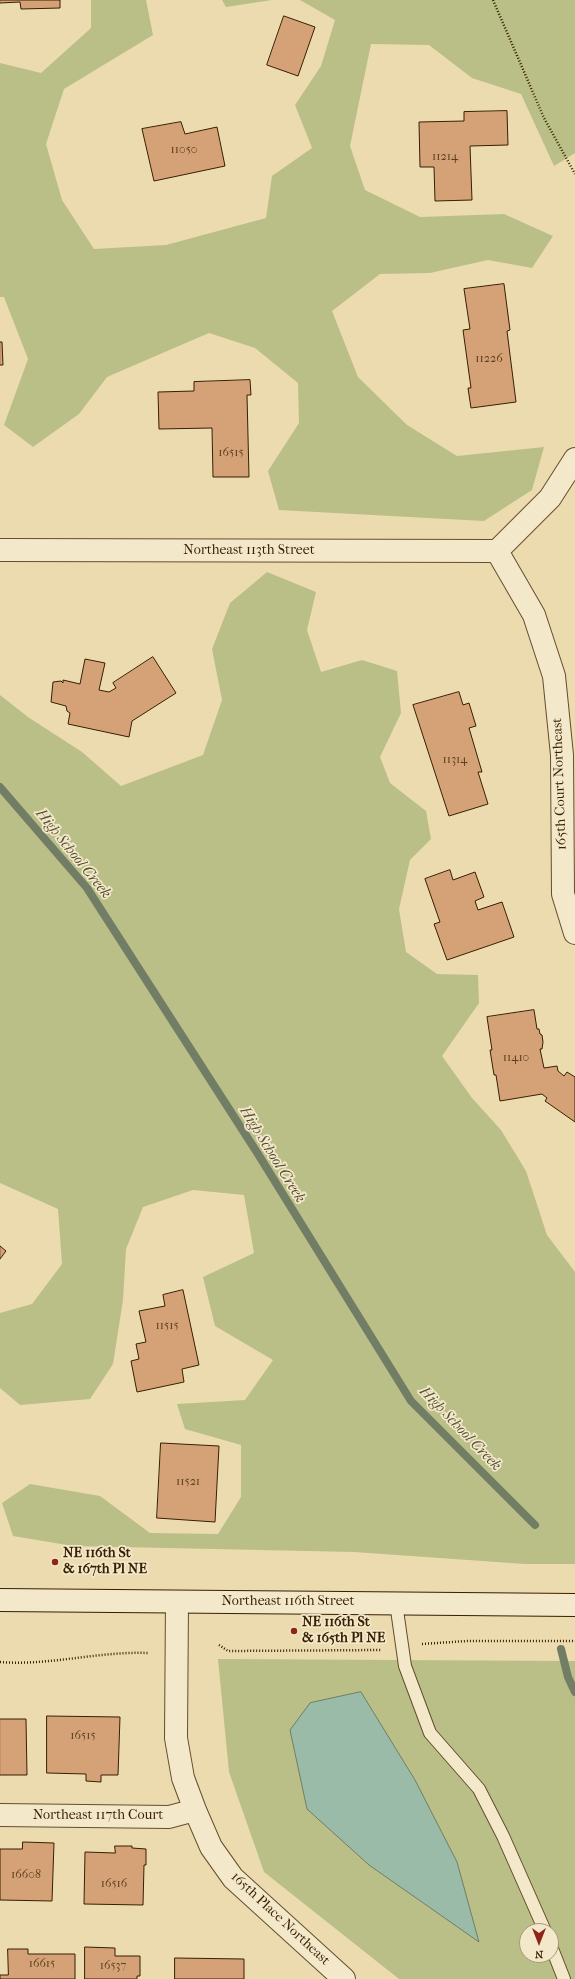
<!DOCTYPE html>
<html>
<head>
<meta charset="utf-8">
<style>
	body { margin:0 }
	#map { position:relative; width:575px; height:1979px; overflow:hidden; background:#ecdbae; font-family:"IM FELL French Canon",serif }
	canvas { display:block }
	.north { position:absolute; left:519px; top:1923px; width:40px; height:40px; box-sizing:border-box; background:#f3e8ca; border:1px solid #a89879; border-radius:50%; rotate:180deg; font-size:11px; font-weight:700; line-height:16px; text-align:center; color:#371f00 }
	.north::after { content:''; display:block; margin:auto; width:14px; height:18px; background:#8f2418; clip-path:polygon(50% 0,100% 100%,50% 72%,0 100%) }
</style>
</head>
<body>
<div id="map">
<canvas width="575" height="1979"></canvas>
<div class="north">N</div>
</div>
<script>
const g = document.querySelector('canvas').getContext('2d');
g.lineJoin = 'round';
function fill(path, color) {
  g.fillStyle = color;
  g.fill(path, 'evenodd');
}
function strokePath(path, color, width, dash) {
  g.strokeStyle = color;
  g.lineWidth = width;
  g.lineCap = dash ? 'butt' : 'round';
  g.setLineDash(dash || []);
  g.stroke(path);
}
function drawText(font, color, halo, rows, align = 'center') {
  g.font = font + ' "IM FELL French Canon",serif';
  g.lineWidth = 3.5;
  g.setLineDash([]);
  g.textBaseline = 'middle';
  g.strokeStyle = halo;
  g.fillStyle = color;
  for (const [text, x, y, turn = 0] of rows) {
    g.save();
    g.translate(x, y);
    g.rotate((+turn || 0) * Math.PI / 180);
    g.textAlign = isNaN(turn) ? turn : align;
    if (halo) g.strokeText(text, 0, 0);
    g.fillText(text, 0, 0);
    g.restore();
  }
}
fill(new Path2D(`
	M91 0H146L153 35 64 89 46 144 62 200 94 249 166 245 266 218 272 176 312 148 295 105 321 66 335 20 300 0H575V153L554 166 521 94 472 78 429 45 371 44 350 146 365 190 420 217 504 214 553 236 532 268 488 260 430 273 380 274 332 311 358 377 407 425 457 456 544 447 532 490 484 521 279 510 268 471 299 423 298 383 255 348 209 333 107 377 79 414 33 447 4 425 28 359 4 297H0V63L41 73 91 28Z
	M222 0H272L226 7Z
	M267 572 316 592 307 630 321 672 362 660 397 671 401 713 380 757 390 783 426 811 431 839 410 860 399 909 406 952 437 974 478 975 479 1003 442 1056 472 1098 501 1130 526 1171 547 1235 575 1272V1564H525L354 1552 73 1546 13 1536 2 1503 30 1484 100 1496 150 1533 218 1534 241 1497V1445L185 1429 177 1404 245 1400 273 1360 215 1326 203 1277 254 1253 244 1195 193 1190 143 1207 126 1249 123 1300 113 1364 90 1399 20 1405 0 1388V1313L32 1304 62 1264 58 1209 0 1183V695L28 717 82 752 121 786 203 755 222 700 212 649 230 603Z
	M218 1659 575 1661V1979H399L264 1872 229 1772ZM527 1931H551V1955H527Z`), '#babf88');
const water = new Path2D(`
	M361 1692 415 1780 457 1862 479 1942 369 1865 307 1809 290 1730 310 1703Z`);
fill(water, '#99bba8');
strokePath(water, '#727d65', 1);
strokePath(new Path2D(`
	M0 787 87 888 258 1154 411 1401 535 1525
	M561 1649 568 1677 575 1692`), '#727d65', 8);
const building = new Path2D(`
	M0 0H60V8L21 9 20 2 0 3Z
	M284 16 315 27 298 76 267 65Z
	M507 111 508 145 470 146 472 200 435 201 434 167H420L419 122 464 121V112Z
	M181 122 185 134 217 127 225 166 154 181 142 129Z
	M504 284 510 330 507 331 516 402 471 408 468 388H471L463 330 470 329 464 289Z
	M0 342H2L3 365H0Z
	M250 380 251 395H247L249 477H213L212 428 159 429 158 392 194 391V382Z
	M153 657 176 693 132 721 129 737 68 724 70 713 67 711 66 706 51 702 53 682 61 681 63 683V680L80 684 85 659 105 663 99 690 109 692 116 688 113 683Z
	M459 692 463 705 469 703 476 726 469 728 482 772H478L488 804 449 816 413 705Z
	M450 870 453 880 475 872 484 897 475 901 478 910 502 902 514 937 447 960 434 924 440 922 425 879Z
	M534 1010 537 1029H539L540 1034 542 1035 543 1042 542 1049H540L544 1068 557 1066 558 1071 564 1076 567 1072 575 1077V1122L545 1101 547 1098 542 1094 500 1101 496 1075H494L490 1050H492L487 1017Z
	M0 1246 6 1251 0 1259Z
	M183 1290 199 1365 182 1369 184 1382 137 1392 131 1361 139 1359 136 1344 146 1342 139 1311 165 1306 163 1295Z
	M161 1443 219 1446 215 1522 157 1518Z
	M47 1716 120 1717 118 1775H101V1782L86 1781V1774L47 1773Z
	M0 1719H26L27 1775H0Z
	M23 1842 54 1843 52 1901 0 1900V1849H22Z
	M115 1846H132V1848L146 1849V1865H144L143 1905 84 1904 85 1852 115 1853Z
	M85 1947 115 1948V1956H140V1976H137V1979H85Z
	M8 1949H28V1954H75V1979H0V1975H8Z
	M175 1958 244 1959V1979H175Z`);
fill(building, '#d5a277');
strokePath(building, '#371f00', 1);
const lane = new Path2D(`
	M396 1603 405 1666 430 1733 479 1789 503 1836 545 1931
	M551 1946 564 1979`);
const street = new Path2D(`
	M0 550 497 551
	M497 551 534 615 554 676 562 755 563 894 575 933
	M497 551 550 498 575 459
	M177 1602 176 1738 183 1778 195 1810 211 1847 233 1878 344 1979
	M0 1815 169 1817 195 1810`);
const secondary = new Path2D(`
	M0 1600 575 1605`);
strokePath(lane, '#644e2c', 14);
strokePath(street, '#644e2c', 24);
strokePath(secondary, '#371f00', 24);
strokePath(new Path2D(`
	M493 0 544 118 575 174
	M422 1644 467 1641H575
	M219 1645 228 1651 381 1650
	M0 1662C50 1666 98 1651 148 1653`), '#371f00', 2.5, [1, 2]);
strokePath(lane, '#f3e8ca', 12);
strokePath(street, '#f3e8ca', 22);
strokePath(secondary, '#f3e8ca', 22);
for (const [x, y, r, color] of [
	[55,1562,4,"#8f2418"],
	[294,1631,4,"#8f2418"]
]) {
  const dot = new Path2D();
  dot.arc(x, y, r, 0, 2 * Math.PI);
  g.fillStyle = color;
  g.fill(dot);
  strokePath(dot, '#f3e8ca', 1.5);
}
drawText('12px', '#5e401e', null, [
	["11050",184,150],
	["11214",445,157],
	["11226",489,359],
	["16515",231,453],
	["11314",455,760],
	["11410",516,1058],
	["11515",167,1326],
	["11521",188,1482],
	["16515",83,1736],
	["16608",26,1875],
	["16516",114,1884],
	["16615",42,1964],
	["16537",113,1966]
]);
drawText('14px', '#371f00', '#f3e8ca', [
	["Northeast 113th Street",249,551],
	["165th Court Northeast",560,784,-92],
	["Northeast 116th Street",288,1602],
	["Northeast 117th Court",98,1816],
	["165th Place Northeast",280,1919,43]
]);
drawText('bold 14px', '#371f00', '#f3e8ca', [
	["NE 116th St",63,1554],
	["& 167th Pl NE",63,1570],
	["NE 116th St",302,1623],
	["& 165th Pl NE",302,1639]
], 'left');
drawText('italic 15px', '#544e32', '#f3e8ca', [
	["High School Creek",73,854,51],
	["High School Creek",272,1155,58],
	["High School Creek",460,1429,46]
]);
</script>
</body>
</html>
